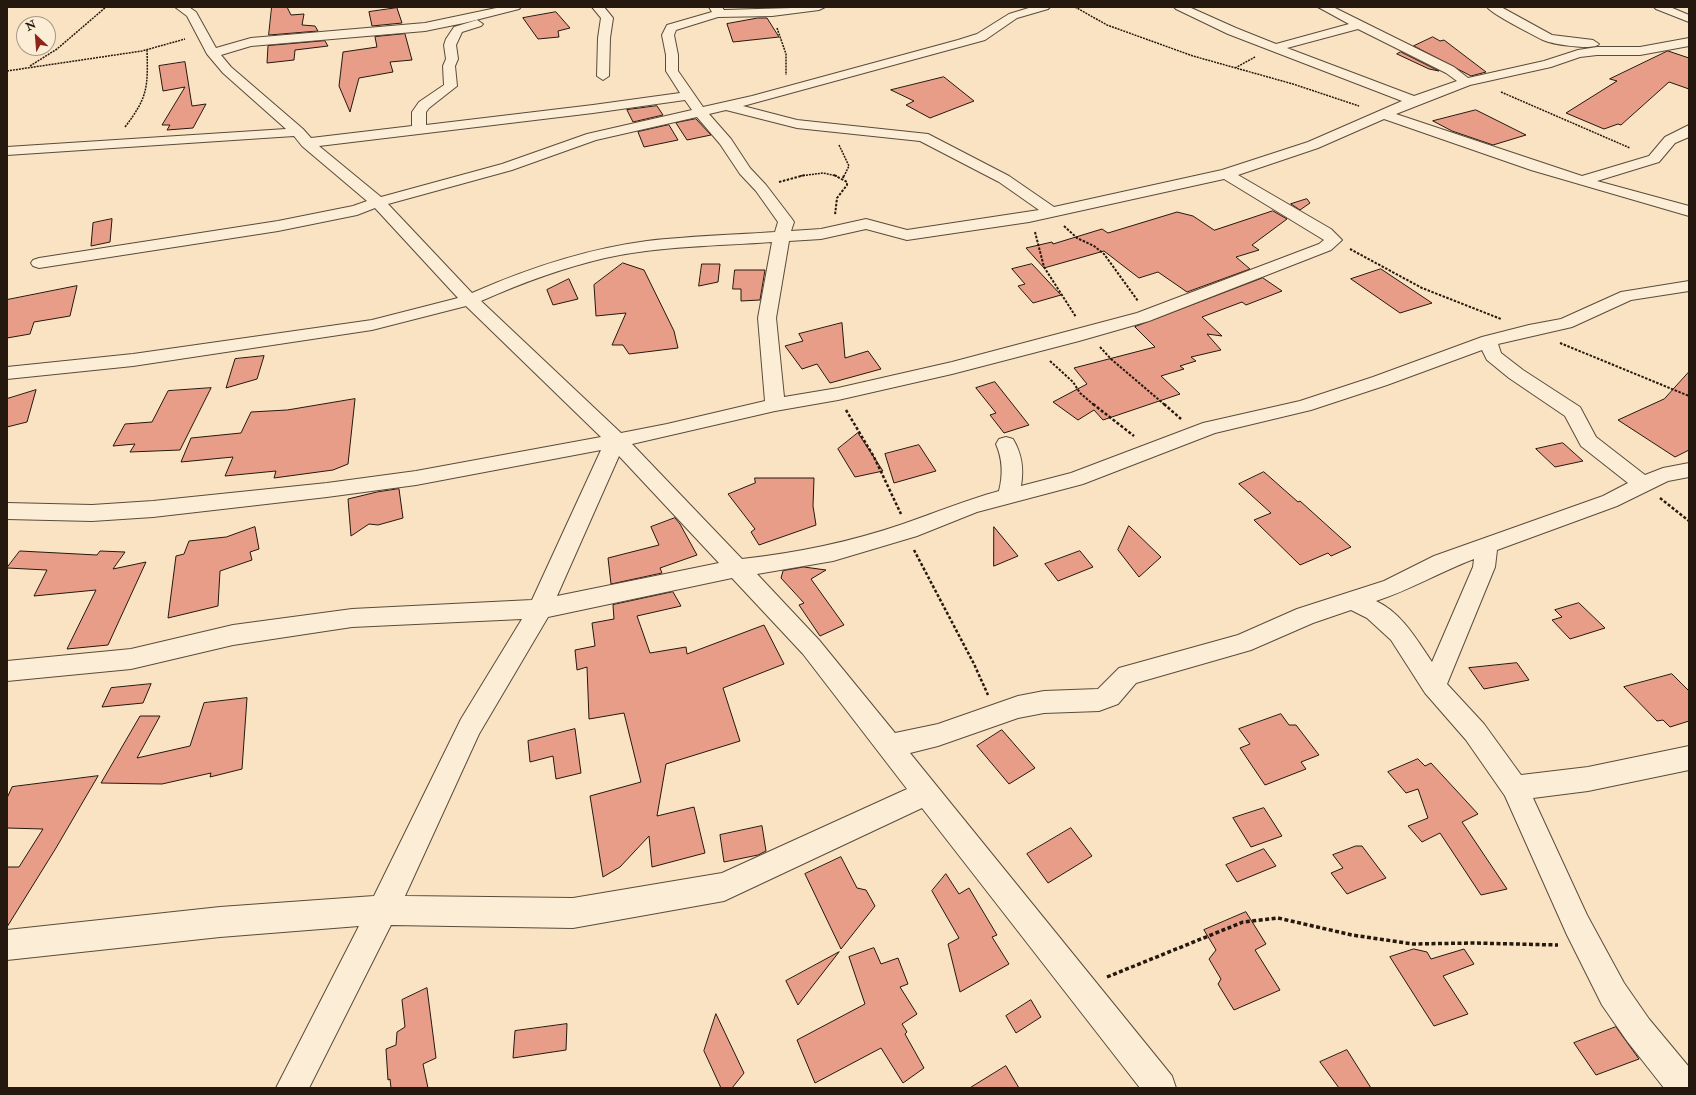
<!DOCTYPE html>
<html>
<head>
<meta charset="utf-8">
<style>
	body { margin:0 }
	#map { position:relative; width:1696px; height:1095px; overflow:hidden; background:#fae3c2; font-family:"IM FELL Double Pica",serif }
	canvas { display:block }
	.frame { position:absolute; inset:0; border:8px solid #25180e; pointer-events:none }
	.north { position:absolute; left:16px; top:16px; width:40px; height:40px; box-sizing:border-box; background:#fcedd7; border:1px solid #a69887; border-radius:50%; rotate:334deg; font-size:11px; font-weight:700; line-height:16px; text-align:center; color:#25180e }
	.north::after { content:''; display:block; margin:auto; width:14px; height:18px; background:#8f2418; clip-path:polygon(50% 0,100% 100%,50% 72%,0 100%) }
</style>
</head>
<body>
<div id="map">
<canvas width="1696" height="1095"></canvas>
<div class="frame"></div>
<div class="north">N</div>
</div>
<script>
const g = document.querySelector('canvas').getContext('2d');
g.lineJoin = 'round';
function fill(path, color) {
  g.fillStyle = color;
  g.fill(path, 'evenodd');
}
function strokePath(path, color, width, dash) {
  g.strokeStyle = color;
  g.lineWidth = width;
  g.lineCap = dash ? 'butt' : 'round';
  g.setLineDash(dash || []);
  g.stroke(path);
}
const building = new Path2D(`
	M272 7H287L291 15 304 14 302 25 315 26 318 31 269 35Z
	M397 8 402 23 372 26 369 12Z
	M556 12 570 28 558 31 559 37 538 39 523 18Z
	M758 18H767L779 37 733 42 727 24Z
	M405 34 412 60 390 62 393 72 359 78 350 112 339 86 343 52 377 47 375 37Z
	M1433 37 1440 41 1444 40 1486 72 1471 76 1414 46Z
	M325 41 328 46 295 50 294 60 267 63 268 46Z
	M1668 51 1689 58V89L1669 82 1621 125 1618 124 1604 129 1566 113 1617 81 1610 79Z
	M1401 52 1439 71 1429 69 1397 54Z
	M185 62 192 106 206 104 193 128 167 130 170 125H162L185 87 163 91 159 66Z
	M944 77 974 101 930 118 906 105 914 101 891 90Z
	M657 106 663 115 633 122 627 110Z
	M1476 110 1526 135 1493 145 1452 131 1433 121Z
	M696 119 711 135 687 140 676 123Z
	M669 125 678 140 644 147 638 132Z
	M1307 199 1310 203 1300 210 1291 204Z
	M1273 211 1287 219 1252 245 1259 250 1236 257 1250 269 1187 292 1158 272 1139 278 1104 251 1044 268 1026 248 1052 242 1053 244 1102 229 1108 233 1177 212 1193 216 1214 230Z
	M112 219 110 242 91 246 93 223Z
	M623 263 644 270 674 331 678 348 629 354 623 345H612L626 313 596 316 594 285Z
	M702 264H720L718 282 699 286Z
	M1032 264 1061 295 1033 303 1018 286 1025 284 1012 269Z
	M1381 269 1432 303 1400 313 1351 279Z
	M735 270H765L760 300 741 301V289H733Z
	M1263 278 1282 291 1246 305 1242 302 1202 317 1222 336 1207 334 1221 350 1191 357 1196 361 1180 366 1184 369 1161 376 1180 394 1103 420 1094 410 1078 420 1053 402 1087 384 1074 368 1155 347 1135 327Z
	M569 279 578 299 553 305 547 290Z
	M77 286 70 316 34 322 30 334 7 338V300Z
	M842 323 845 358 868 351 881 369 830 383 817 364 802 369 785 346 803 341 799 334Z
	M264 356 257 379 226 388 235 359Z
	M1689 372V450L1675 457 1618 420 1664 399Z
	M995 382 1029 425 1004 433 990 415 996 413 976 388Z
	M211 388 180 450 130 452 135 444 113 446 125 424 152 422 168 391Z
	M36 390 27 422 7 427V399Z
	M355 399 348 464 333 470 274 478 276 471 225 476 233 457 181 462 191 438 241 433 251 412 287 410Z
	M858 433 883 471 855 477 838 449Z
	M1563 443 1583 461 1555 467 1536 449Z
	M919 445 936 471 894 483 885 454Z
	M1264 472 1298 502 1300 501 1351 547 1331 556 1328 553 1300 565 1254 520 1271 513 1239 484Z
	M755 478H814L813 506 816 525 759 545 751 532 755 529 728 494 755 483Z
	M399 489 403 518 378 525 369 524 351 536 348 499 377 492Z
	M675 518 680 524 697 555 660 568 662 573 611 584 608 558 659 545 651 527Z
	M1129 526 1161 557 1139 577 1118 550Z
	M255 527 259 549 250 552 252 560 220 571 218 606 168 618 176 556 184 554 189 541 226 537Z
	M994 527 1018 556 994 566Z
	M20 551 97 555 100 551 125 552 113 569 146 562 108 645 67 649 96 590 34 596 47 570 7 568Z
	M1080 551 1093 567 1058 581 1045 564Z
	M804 567 826 570 811 579 844 625 820 636 799 605 804 603 781 578 783 571Z
	M673 592 681 606 637 616 650 653 686 647 687 654 764 625 784 664 723 688 740 741 666 764 657 816 694 807 705 853 652 867 649 836 620 867 603 877 590 796 641 782 624 713 589 719 587 667 577 670 575 650 595 646 592 623 614 619 613 605Z
	M1579 603 1605 628 1570 639 1552 620 1562 617 1555 610Z
	M1517 663 1529 680 1484 689 1469 668Z
	M1672 674 1689 691V721L1670 727 1663 720 1657 721 1624 687Z
	M151 684 143 703 102 707 111 688Z
	M247 698 242 769 210 777 211 773 162 784 101 783 140 716H160L137 758 190 746 204 703Z
	M1281 714 1289 725H1296L1319 755 1301 762 1306 769 1265 785 1240 748 1250 744 1239 729Z
	M575 729 581 773 556 779 553 756 530 762 528 741Z
	M1002 730 1035 768 1009 784 977 746Z
	M1418 759 1425 766 1431 763 1478 814 1462 822 1507 889 1481 895 1440 833 1422 842 1408 826 1428 818 1418 789 1406 793 1388 772Z
	M98 776 56 848 7 927V867H19L43 829 7 828V798L12 787Z
	M1264 808 1282 836 1251 847 1233 818Z
	M762 826 766 851 758 855 724 862 720 835Z
	M1071 828 1092 856 1048 883 1027 854Z
	M1356 846H1362L1386 878 1347 894 1331 873 1343 868 1333 855Z
	M1264 849 1276 866 1237 882 1226 865Z
	M841 857 857 888 866 890 875 906 841 949 805 874Z
	M946 874 959 894 969 888 997 935 992 937 1009 964 960 992 948 944 959 938 932 891Z
	M1246 912 1266 944 1255 950 1280 990 1234 1010 1218 984 1221 979 1209 959 1216 950 1204 930Z
	M874 948 881 964 898 958 908 984 900 987 917 1014 902 1024 907 1032 905 1034 924 1068 903 1083 881 1048 815 1083 797 1040 865 1004 849 957Z
	M1414 949 1427 952 1431 959 1464 949 1474 964 1443 976 1468 1014 1434 1026 1390 957Z
	M839 952 811 988 798 1005 786 981Z
	M427 988 436 1058 423 1064 428 1088H391L390 1079 388 1080 386 1049 396 1045 397 1032 405 1027 402 1000Z
	M1031 1000 1041 1017 1016 1033 1006 1016Z
	M716 1014 744 1073 732 1088H721L704 1051Z
	M567 1024 566 1050 513 1058 515 1031Z
	M1616 1027 1639 1059 1596 1075 1574 1043Z
	M1347 1050 1371 1088H1339L1320 1062Z
	M1006 1066 1019 1088H970Z`);
fill(building, '#e89d89');
strokePath(building, '#25180e', 1);
const minor = new Path2D(`
	M175 7H189L196 12 216 48 251 38 425 23 501 7H521L519 9 464 23 425 31 251 46 221 55 231 67 303 129 311 138 412 126V112L419 102 444 85 443 66 446 59 444 45 446 39 454 27 477 20 483 24 481 26 462 32 456 45 458 59 455 66 457 86 429 108 426 112V125L593 105 680 93 666 71V55L662 35 667 25 712 12 709 7H722L724 10 825 7 819 10 772 16 718 17 676 30 674 35 678 55V71L703 107 752 96 958 40 977 34 1009 14 1032 7H1050L1048 9 1017 18 985 40 743 106 797 120 928 134 1009 176 1054 207 1222 170 1308 142 1402 101 1228 34 1176 9 1174 7H1189L1236 28 1276 44 1349 24 1318 7H1333L1454 67 1468 78 1544 61 1578 50 1597 47H1640L1689 38V46L1640 55H1597L1580 57 1551 67 1470 85 1396 114 1582 176 1649 156 1665 137 1689 125V137L1675 143 1659 162 1597 181 1689 206V216L1531 170 1384 119 1318 148 1238 175 1331 229 1342 240 1331 250 1149 321 1079 341 952 374 838 400 775 411 632 444 742 559C797 553 850 542 903 524 935 513 966 500 999 491 1003 475 1003 460 996 444L999 439 1006 437 1013 439C1022 454 1024 469 1021 486L1071 473 1203 423 1300 401 1373 377 1482 337 1529 325 1561 319 1621 292 1689 281V291L1631 300 1572 327 1498 344 1501 353 1523 370 1580 407 1596 437 1645 475 1663 468 1689 463V477L1668 481 1617 506 1497 550 1495 567 1447 684 1484 724 1521 775 1588 767 1689 746V770L1588 791 1533 798 1587 915 1624 983 1649 1019 1689 1067V1088H1664L1627 1041 1602 1005 1567 935 1505 796 1466 740 1425 693 1391 640 1367 618 1351 610 1313 623 1251 650 1136 683 1118 704 1099 711 1044 713 1018 718 938 746 910 753 1172 1076 1176 1088H1140L922 808 724 901 573 928 391 925 309 1088H276L359 926 220 937 7 960V930L220 907 374 896 461 719 522 619 352 627 233 645 131 669 7 681V661L131 649 233 625 352 609 532 600 601 450 416 485 327 497 153 517 92 521 7 519V503L92 505 153 501 327 483 416 471 601 437 466 306 372 330 133 366 7 379V367L133 354 372 320 458 298 375 208 357 215 278 231 39 268 33 266 31 263 33 260 39 258 278 221 353 206 367 201 302 146 294 136 7 155V147L286 129 223 73 207 54 187 16ZM1358 29 1446 73 1457 81 1414 96 1287 48ZM685 100 692 110 587 134 502 164 381 197 319 146 593 113ZM726 110 797 128 920 141 999 182 1039 210 907 230 866 219 821 229 791 231 794 222 792 219 766 185 750 168 731 139 709 114ZM697 117 720 144 740 174 756 191 778 222 775 232C733 235 690 236 647 241 586 249 529 268 472 293L388 204 512 170 596 140ZM1224 179 1324 240 1319 244 1137 313 952 362 838 388 784 397 776 318 789 241 821 239 866 229 907 240 1029 222ZM772 242 758 318 765 401 667 424 621 433 481 301C522 283 562 268 605 258 659 246 717 246 772 242ZM1482 350 1487 360 1509 378 1565 416 1581 446 1628 483 1603 496 1434 556 1384 581 1297 609 1238 635 1119 668 1098 689 1044 691 1018 696 938 724 895 733 819 640 757 574 833 561 917 536 977 512 1083 484 1215 433 1311 410 1387 385ZM619 456 719 563 557 596ZM1474 559 1473 567 1432 662C1417 640 1402 613 1376 601 1410 590 1440 572 1474 559ZM732 578 803 654 907 789 722 873 573 898 405 896 479 734 548 617Z
	M592 7H604L613 18 610 38 609 76 603 80 597 76 598 38 601 18Z
	M1487 7H1501L1552 35 1593 40 1599 44C1594 51 1551 44 1543 40 1533 35 1492 14 1487 7Z
	M1654 7H1670L1689 15V22L1656 9Z`);
strokePath(minor, '#5a4b3b', 2);
strokePath(new Path2D(`
	M1075 7 1107 25 1193 56 1293 84 1359 106
	M777 28 786 54V75
	M30 66 57 49 106 7
	M1235 68 1255 57
	M7 71 142 51 185 39
	M1501 92 1630 148
	M125 127C148 97 148 87 147 50
	M839 145 849 166 844 176
	M800 176 823 173 837 176`), '#25180e', 1.5, [2, 1]);
strokePath(new Path2D(`
	M834 175 847 182V185L837 198 835 215
	M843 178 844 175
	M779 182 805 175
	M1064 226 1077 238 1094 246 1104 254 1138 301
	M1035 232 1044 267 1076 317
	M1350 249 1422 288 1501 319
	M1560 343 1689 396
	M1100 347 1111 359 1165 405
	M1050 361 1073 382 1080 393 1094 405`), '#25180e', 2, [2.5, 1.5]);
strokePath(new Path2D(`
	M1093 404 1134 436
	M1164 404 1181 419
	M846 410 874 457 901 514
	M1660 498 1689 521
	M914 550 974 664 988 695`), '#25180e', 2.5, [3, 2]);
strokePath(new Path2D(`
	M1107 977 1243 922 1278 918 1352 935 1413 944 1472 943 1558 945`), '#25180e', 3.5, [4, 2.5]);
fill(minor, '#fcedd7');
</script>
</body>
</html>
